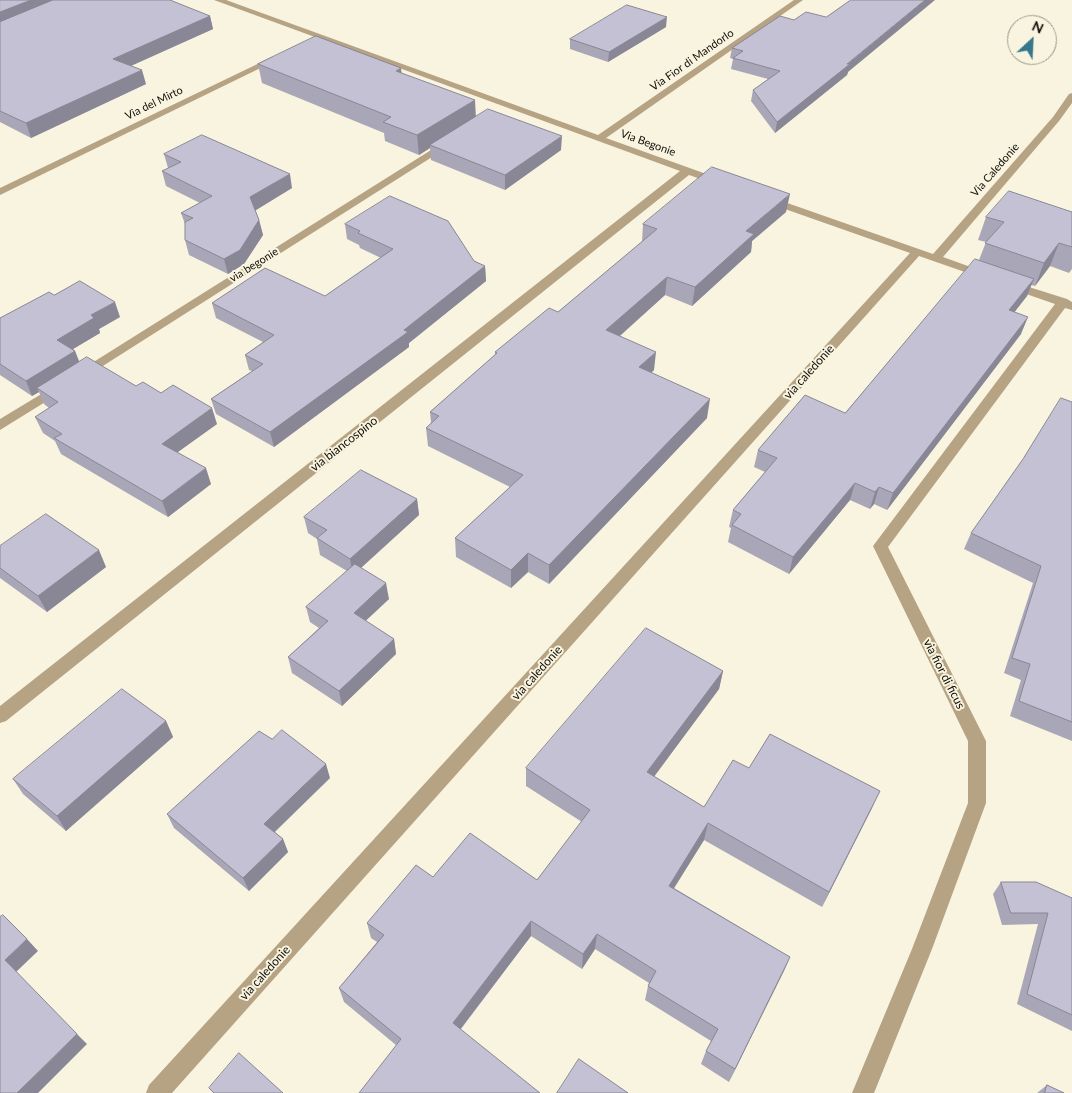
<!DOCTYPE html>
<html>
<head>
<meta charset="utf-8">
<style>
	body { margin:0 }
	#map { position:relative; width:1072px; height:1093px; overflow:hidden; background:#f9f4df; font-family:Lato,sans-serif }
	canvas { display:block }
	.north { position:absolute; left:1007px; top:15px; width:50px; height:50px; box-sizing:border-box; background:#f9f4df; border:1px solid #9c9889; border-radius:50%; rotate:25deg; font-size:14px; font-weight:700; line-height:20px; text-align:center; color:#110f08 }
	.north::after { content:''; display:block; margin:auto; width:18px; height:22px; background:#36788a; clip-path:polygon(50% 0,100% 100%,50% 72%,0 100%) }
</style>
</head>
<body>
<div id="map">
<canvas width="1072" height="1093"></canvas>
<div class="north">N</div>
</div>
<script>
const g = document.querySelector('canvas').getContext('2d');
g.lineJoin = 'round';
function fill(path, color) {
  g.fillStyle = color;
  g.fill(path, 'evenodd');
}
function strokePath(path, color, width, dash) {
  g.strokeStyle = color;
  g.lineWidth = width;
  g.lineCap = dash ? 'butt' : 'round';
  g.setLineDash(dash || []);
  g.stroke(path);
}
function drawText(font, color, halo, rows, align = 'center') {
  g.font = font + ' Lato,sans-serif';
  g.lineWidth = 4;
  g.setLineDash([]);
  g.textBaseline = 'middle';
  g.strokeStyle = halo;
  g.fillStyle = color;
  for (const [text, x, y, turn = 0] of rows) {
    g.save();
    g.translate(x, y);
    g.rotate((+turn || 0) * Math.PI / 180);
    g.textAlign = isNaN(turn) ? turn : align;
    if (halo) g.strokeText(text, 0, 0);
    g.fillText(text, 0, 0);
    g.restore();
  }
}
fill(new Path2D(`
	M214 0H226L598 135 794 0H803L606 138 723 180V184H715L689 175 6 721 0 723V706L680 171Z
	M272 57 279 59 0 195V188Z
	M1072 93V103L1059 121 943 257 990 274V278H982L919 256 172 1093H146L149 1085 910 253 765 202V198H773L933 254 1053 117 1069 94Z
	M447 140 452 143 451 145 87 376H77L76 373Z
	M1010 281 1067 299 1072 302V310L1065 308 888 547 986 741V803L932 949 874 1093H852L912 949 968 803V741L873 546 1055 304 1006 287 1004 285Z
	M58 384 65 388 63 391 0 430V419Z`), '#b6a384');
fill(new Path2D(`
	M0 0 210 16 213 29 131 66 146 84 31 138 0 122Z
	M826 17 848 72 847 75 775 133 751 101 753 90 768 79 731 69 733 59 730 58 732 48 794 20Z
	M666 27 608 62 570 49V39Z
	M258 64 402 73 476 117 561 150 505 190 431 160 430 148 419 155 385 141 384 133 262 83Z
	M164 154 292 188 255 210 259 220 263 235 244 264 228 274 189 255 185 240V224L181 213 200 203 166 186 162 171 168 168Z
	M786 212 752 241 751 252 692 306 665 295 620 336 654 370 651 373 707 418 549 584 528 572 511 588 456 557 455 538 510 487 428 446 426 428 431 423 430 412 495 355V352L558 312 642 242 643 224Z
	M1072 212V269L1069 273 1050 266 1035 286 1031 285 1027 296 1014 312 1021 334 887 510 874 504 870 509 850 500 789 574 728 542 731 528 729 527 733 510 765 472 754 467 758 450 845 413 979 260 986 242 978 240 986 217Z
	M345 224 474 261 485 266 486 281 409 343V347L274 447 216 414 211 399 252 371 249 370 245 355 263 342 216 318 212 303 325 296 381 258 360 248 359 245 347 239Z
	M54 295 120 317 99 329 100 333 73 349 75 351 79 362 136 386 161 393 217 424 177 452 211 484 168 517 61 454 55 441 43 433 35 417 49 408 44 404 39 392 32 396 0 375V318Z
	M1072 402V741L1010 716 1021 680 1004 673 1033 583 964 549 971 533Z
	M417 499 419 515 361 568 389 599 365 621 394 639 396 654 342 706 292 673 288 657 319 628 310 622 306 607 347 571 320 555 317 539 308 533 304 517Z
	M0 546 106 567 47 612 0 578Z
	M723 671 719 689 654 776 704 807 749 768 872 808 822 907 704 840 674 888 790 957 729 1082 701 1064 706 1051 711 1041 645 1000 648 986 649 983 595 949 582 969 531 936 461 1029 396 1045 344 1002 339 988 377 942 371 938 367 923 433 877 537 880 582 822 526 786V768Z
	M166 721 173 737 66 831 23 794 13 779Z
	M330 778 275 832 283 839 288 852 249 891 174 828 167 814Z
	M1001 882 1072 898V1031L1017 1004 1038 924 1002 925 993 894Z
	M1047 1085 1064 1093H1037Z`), '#a9a6b7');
fill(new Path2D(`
	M31 0H67L0 27V12Z
	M925 0H935L848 72 847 75 775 133 777 122Z
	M210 16 213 29 117 72 113 59Z
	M667 17 666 27 608 62 609 52Z
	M401 68 403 87 396 71Z
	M142 70 146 84 31 138 26 123Z
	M475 100 476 119 430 145V148L419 155 417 135Z
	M562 136 561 150 505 190V175Z
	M290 174 292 188 253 212 250 197Z
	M790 194 786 212 752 241 751 252 692 306 695 287 746 231Z
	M259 220 263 235 244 264 228 274 224 259Z
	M1059 243 1050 266 1035 286 1044 263Z
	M485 266 486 281 409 343V347L274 447 270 432 404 330Z
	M667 277 665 295 605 349 606 330Z
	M1034 279 1027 296 1003 327 1009 310Z
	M115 302 120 317 99 329 100 333 63 355 57 340 91 315Z
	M1028 317 1021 334 887 510 893 493Z
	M75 351 81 366 37 388 39 392 32 396 26 381Z
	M656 352 654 370 637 386 639 367Z
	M710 399 707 418 549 584V565Z
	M212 408 217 424 167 460 162 444Z
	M206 468 211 484 168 517 162 501Z
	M855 483 850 500 789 574 793 557Z
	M879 487 874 504 870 509 875 492Z
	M417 499 419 515 353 575 350 559Z
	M99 550 106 567 47 612 38 596Z
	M528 553V572L511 588V570Z
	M386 583 389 599 357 629 354 613Z
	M394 639 396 654 342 706 339 691Z
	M723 671 719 689 645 789 647 772Z
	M166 721 173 737 66 831 57 816Z
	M326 764 330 778 269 837 264 824Z
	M880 791 872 808 822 907 829 892Z
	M708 823 704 840 666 901 669 886Z
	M283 839 288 852 249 891 243 878Z
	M531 921V936L455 1036 453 1023Z
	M597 934 595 949 582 969 583 954Z
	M27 939 38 951 16 972 5 960Z
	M790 957 784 971 729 1082 735 1069Z
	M77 1034 87 1044 38 1093H17Z`), '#898795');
const building = new Path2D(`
	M0 0H31L0 12Z
	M53 0H170L210 16 113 59 142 70 26 123 0 111V22Z
	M851 0H925L847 64H850L777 122 753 90 780 71 733 58 743 51 732 48 780 16 794 20 806 12 826 17Z
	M627 5 667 17 609 52 570 39Z
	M316 36 401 68 396 71 475 100 417 135 383 122 391 117 258 64Z
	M488 109 562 136 505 175 430 145Z
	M202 135 290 174 250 197 259 220 240 250 224 259 185 240V222L193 218 181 213 212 196 162 171 181 162 164 154Z
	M712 167 790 194 746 231 754 234 695 287 667 277 606 330 656 352 639 367 710 399 549 565 528 553 511 570 455 538 523 475 426 428 439 416 430 412 497 353 495 352 549 308 558 312 657 229 643 224Z
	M1009 191 1072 212V247L1059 243 1044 263 985 243 1004 222 986 217Z
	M390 196 448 221 474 261 485 266 404 330 408 332 270 432 211 399 263 364 245 355 274 335 212 303 265 268 325 296 393 249 358 233 360 231 345 224Z
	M975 259 1034 279 1009 310 1028 317 893 493 879 487 875 492 855 483 793 557 732 525 741 514 733 510 777 458 758 450 805 395 845 413Z
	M80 281 115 302 91 315 94 318 57 340 75 351 26 381 0 364V318L49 292 54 295Z
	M87 357 136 386 143 382 161 393 173 385 212 408 162 444 206 468 162 501 54 438 62 434 35 417 58 402 37 388Z
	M1061 398 1072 402V722L1019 701 1030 664 1012 658 1041 566 971 533 1023 459Z
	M361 470 417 499 350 559 317 538 327 530 304 517Z
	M46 514 99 550 38 596 0 568V546Z
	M355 564 386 583 354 613 394 639 339 691 288 657 328 621 306 607Z
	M646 628 723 671 647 772 704 807 733 760 749 768 770 734 880 791 829 892 708 823 669 886 790 957 735 1069 706 1051 718 1029 648 986 656 971 597 934 583 954 531 921 453 1023 540 1093H359L401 1039 339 988 384 935 367 923 416 865 433 877 470 833 537 880 590 810 526 768Z
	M122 689 166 721 57 816 13 779Z
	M282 730 326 764 264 824 283 839 243 878 167 814 259 731 272 739Z
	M1001 882H1036L1072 898V1015L1027 994 1048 913H1011Z
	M3 915 27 939 5 960 77 1034 17 1093H0V917Z
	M239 1053 283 1093H214L209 1088Z
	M579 1059 628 1093H557Z
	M1047 1085 1064 1093H1045Z`);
fill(building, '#c4c1d5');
strokePath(building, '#898795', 1);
drawText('11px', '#110f08', '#f9f4df', [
	["Via Fior di Mandorlo",692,60,-35],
	["Via del Mirto",154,103,-26],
	["Via Begonie",648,143,20],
	["Via Caledonie",995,170,-49],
	["via begonie",254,265,-32]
]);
drawText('12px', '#110f08', '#f9f4df', [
	["via caledonie",809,372,-48],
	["via biancospino",344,444,-38],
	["via caledonie",537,673,-48],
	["via fior di ficus",944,674,63],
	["via caledonie",265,973,-48]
]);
</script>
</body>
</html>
